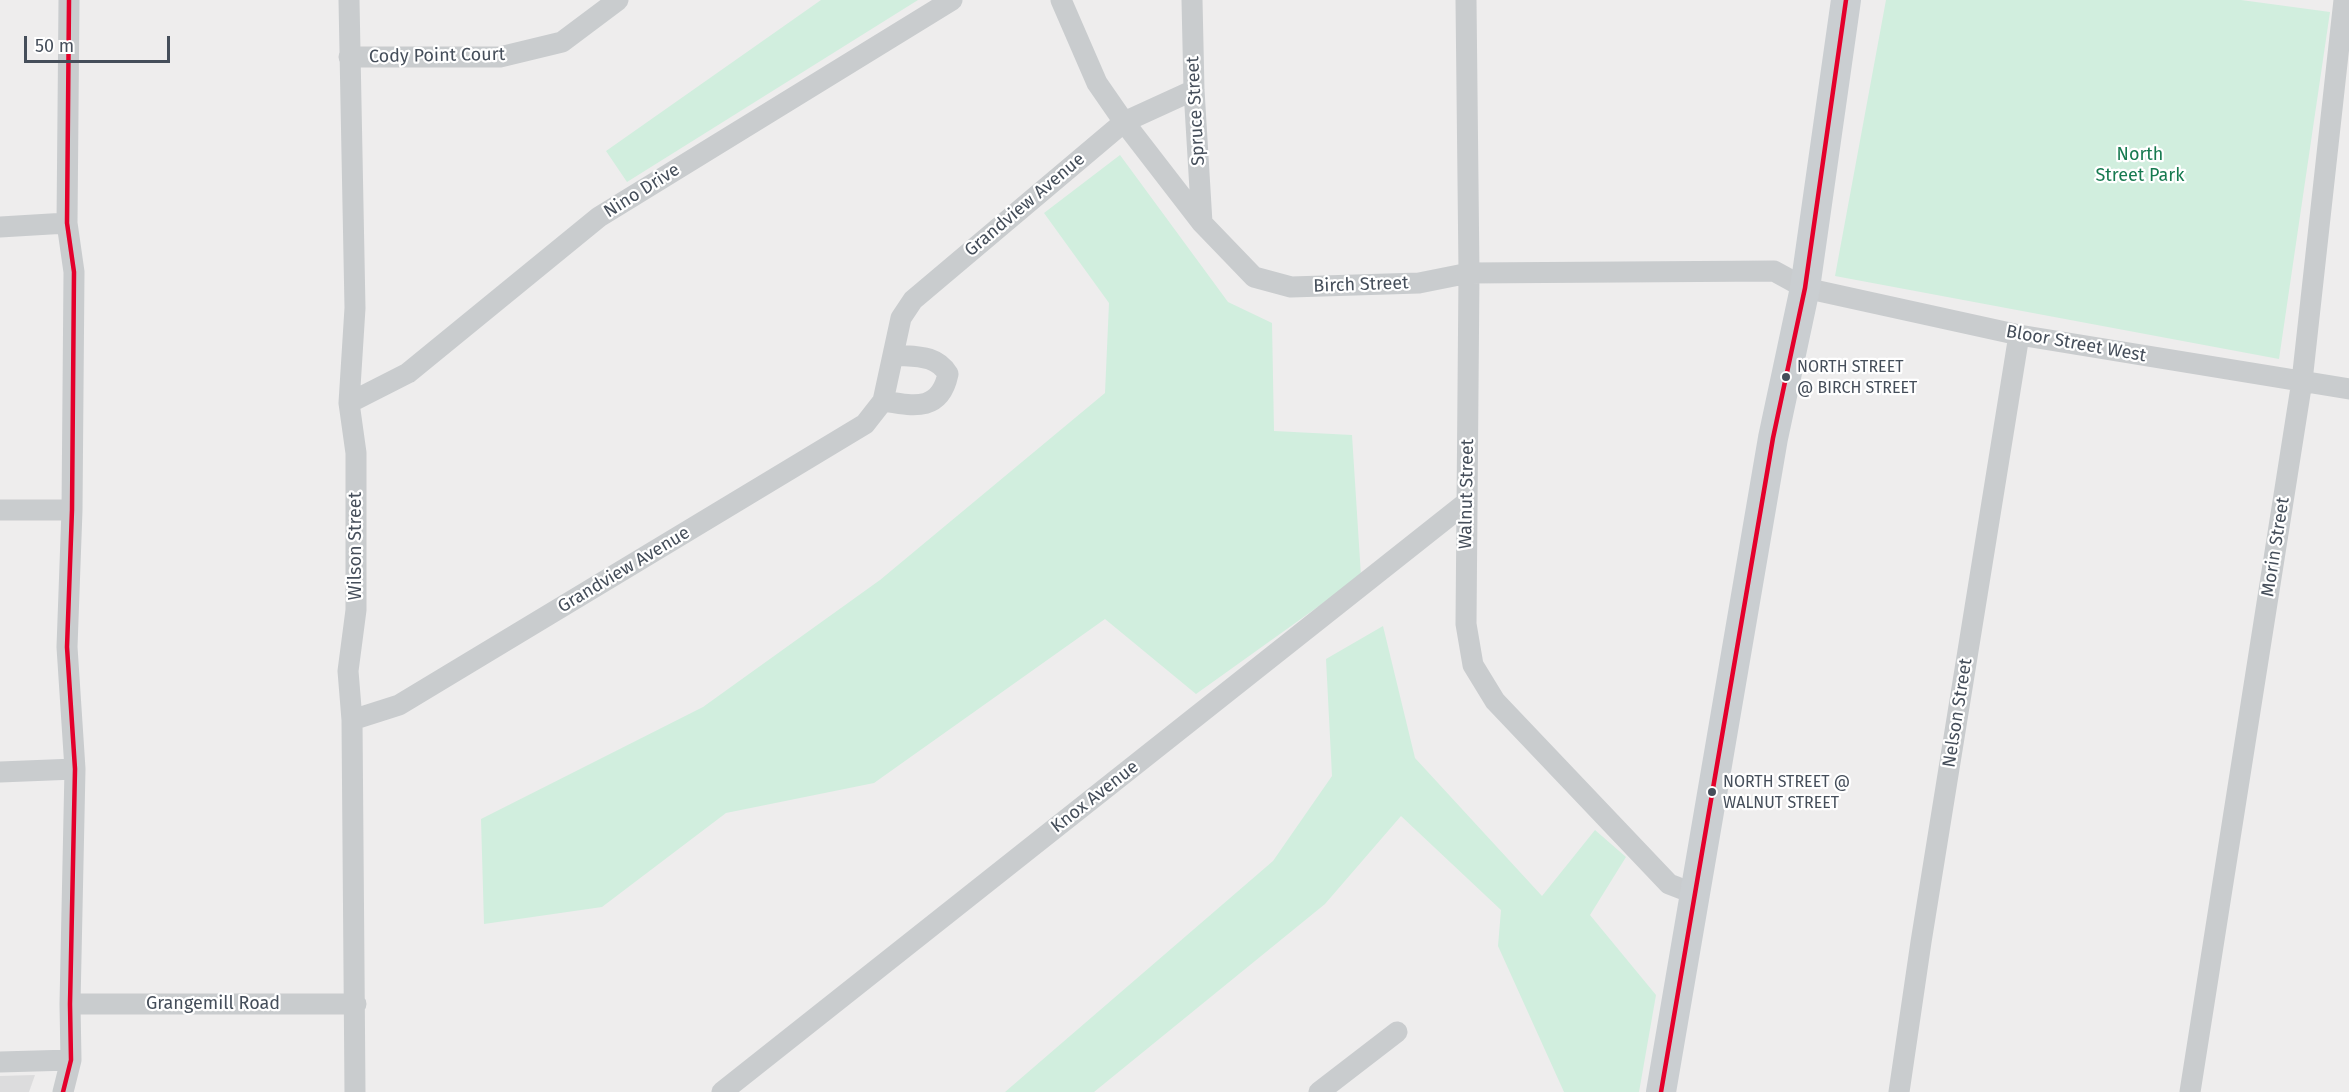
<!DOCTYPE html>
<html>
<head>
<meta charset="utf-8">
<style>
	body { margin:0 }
	#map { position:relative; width:2349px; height:1092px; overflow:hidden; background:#eeeded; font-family:"Fira Sans",sans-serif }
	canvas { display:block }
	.scale { position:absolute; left:24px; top:36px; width:146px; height:27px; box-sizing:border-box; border:3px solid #454e5a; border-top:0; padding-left:8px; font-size:18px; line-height:21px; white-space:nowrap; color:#454e5a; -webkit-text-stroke:4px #fff; paint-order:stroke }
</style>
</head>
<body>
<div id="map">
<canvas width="2349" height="1092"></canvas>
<div class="scale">50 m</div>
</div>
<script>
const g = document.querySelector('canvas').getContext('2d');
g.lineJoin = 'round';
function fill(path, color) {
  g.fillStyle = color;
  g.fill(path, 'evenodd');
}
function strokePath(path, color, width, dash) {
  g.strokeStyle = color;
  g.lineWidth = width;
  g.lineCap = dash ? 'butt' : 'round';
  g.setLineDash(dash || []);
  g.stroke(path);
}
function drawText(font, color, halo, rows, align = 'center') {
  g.font = font + ' "Fira Sans",sans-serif';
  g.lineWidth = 4.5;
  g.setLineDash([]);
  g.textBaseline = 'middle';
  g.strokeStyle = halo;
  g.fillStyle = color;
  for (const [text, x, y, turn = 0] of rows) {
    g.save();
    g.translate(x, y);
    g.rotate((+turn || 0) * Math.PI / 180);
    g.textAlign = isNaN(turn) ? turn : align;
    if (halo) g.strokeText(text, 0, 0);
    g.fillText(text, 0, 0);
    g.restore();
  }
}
fill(new Path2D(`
	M35 1075 29 1092H0V1076Z`), '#dcdcdd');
fill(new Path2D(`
	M821 0H918L627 182 606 151Z
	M1886 0H2241L2330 12 2279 359 1835 276Z
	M1120 155 1228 302 1272 323 1274 431 1352 435 1361 576 1196 694 1105 619 874 783 726 813 602 907 484 924 481 819 703 707 880 580 1105 393 1109 303 1044 213Z
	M1383 626 1415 758 1542 896 1595 830 1626 857 1590 915 1656 995 1639 1092H1564L1498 946 1501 910 1401 816 1325 904 1094 1092H1005L1273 861 1332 776 1326 659Z`), '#d1eede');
strokePath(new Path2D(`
	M349 0 355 308 349 403 356 453V610L348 671 352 720 355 1092
	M1061 0 1097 83 1124 122 1202 223 1254 277 1291 287 1419 283 1469 273 1774 271 1805 288 2019 335 2349 389
	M1192 0 1194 90 1202 223
	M1466 0 1469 273 1466 624 1473 665 1495 701 1669 884 1695 894
	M349 57H500L562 42 618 0
	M0 227 67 223
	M883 401C914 406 940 412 948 374 936 354 915 357 894 355
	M349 403 408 373 599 217 952 0
	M0 510H72
	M352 720 399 705 865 424 883 401 901 318 913 300 1124 122 1194 90
	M0 772 75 769
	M70 1004H356
	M0 1062 71 1060
	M63 1092 71 1060 70 1004 75 769 67 647 72 510 74 272 67 223 69 0
	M722 1092 1467 502
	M1319 1092 1397 1032
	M1899 1092 1921 942 2019 335
	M2190 1092 2302 381 2344 0`), '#c9ccce', 21);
strokePath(new Path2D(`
	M1661 1092 1773 438 1805 288 1846 0`), '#caced1', 30);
strokePath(new Path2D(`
	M63 1092 71 1060 70 1004 75 769 67 647 72 510 74 272 67 223 69 0
	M1661 1092 1773 438 1805 288 1846 0`), '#e4002b', 4.5);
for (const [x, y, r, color] of [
	[1786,377,5,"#454e5a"],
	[1712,792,5,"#454e5a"]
]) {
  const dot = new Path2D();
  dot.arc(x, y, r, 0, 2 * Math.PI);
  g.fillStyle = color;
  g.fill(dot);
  strokePath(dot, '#fff', 2);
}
drawText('16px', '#454e5a', '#fff', [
	["NORTH STREET",1797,368],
	["@ BIRCH STREET",1797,389],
	["NORTH STREET @",1723,783],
	["WALNUT STREET",1723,804]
], 'left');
drawText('18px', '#454e5a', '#fff', [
	["Cody Point Court",437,56,-1],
	["Spruce Street",1196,111,-93],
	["Nino Drive",642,191,-32],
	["Grandview Avenue",1025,205,-40],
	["Birch Street",1361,285,-2],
	["Bloor Street West",2076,344,10],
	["Walnut Street",1467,494,-89],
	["Wilson Street",356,546,-90],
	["Morin Street",2276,547,-81],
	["Grandview Avenue",624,570,-31],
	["Nelson Street",1958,713,-81],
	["Knox Avenue",1095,797,-38],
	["Grangemill Road",213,1004]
]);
drawText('18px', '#177a50', '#fff', [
	["North",2140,155],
	["Street Park",2140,176]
]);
</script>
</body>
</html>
